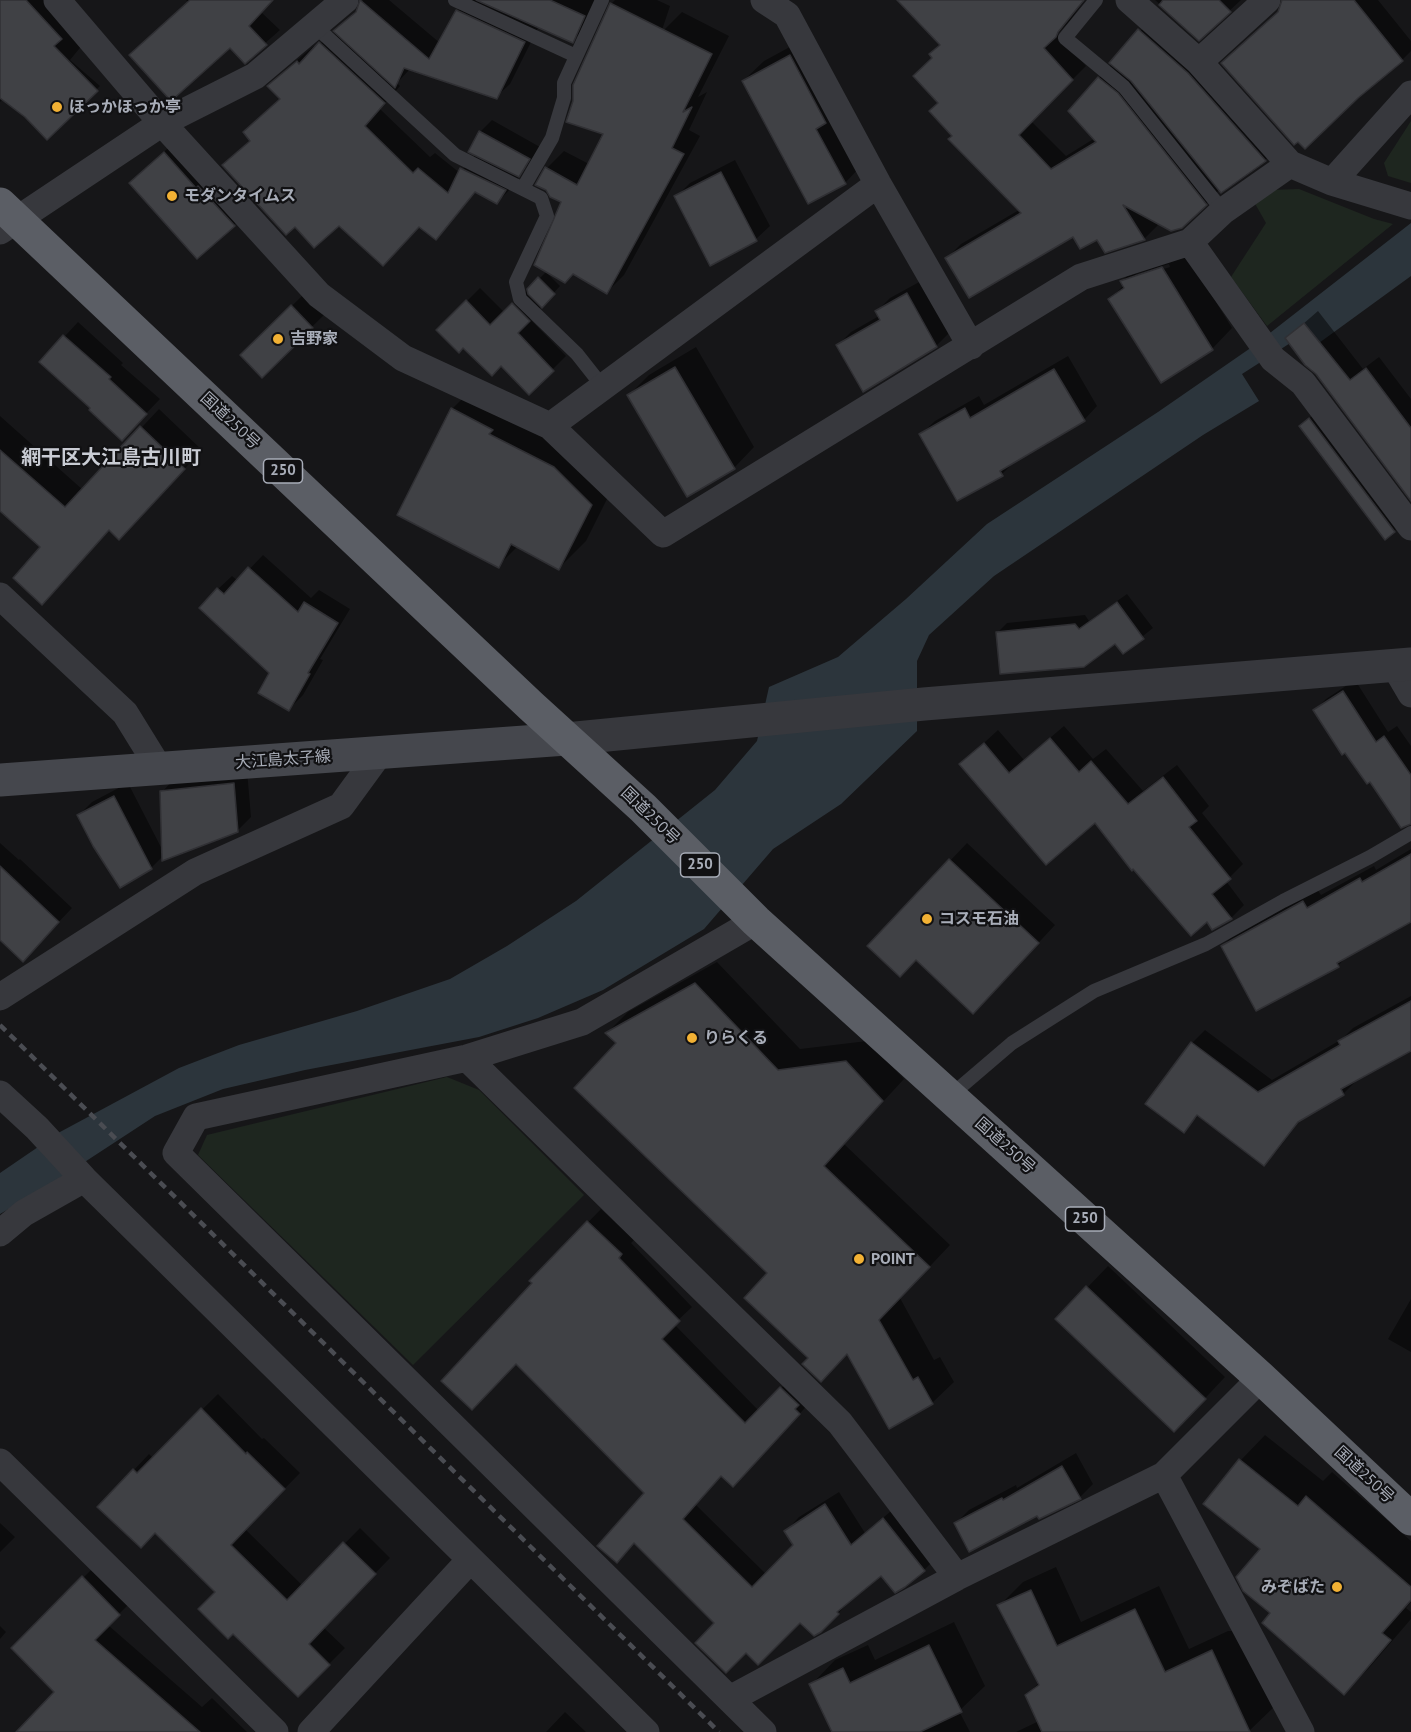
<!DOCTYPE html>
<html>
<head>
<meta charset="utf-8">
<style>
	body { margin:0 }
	canvas { display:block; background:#161618 }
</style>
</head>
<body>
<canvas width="1411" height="1732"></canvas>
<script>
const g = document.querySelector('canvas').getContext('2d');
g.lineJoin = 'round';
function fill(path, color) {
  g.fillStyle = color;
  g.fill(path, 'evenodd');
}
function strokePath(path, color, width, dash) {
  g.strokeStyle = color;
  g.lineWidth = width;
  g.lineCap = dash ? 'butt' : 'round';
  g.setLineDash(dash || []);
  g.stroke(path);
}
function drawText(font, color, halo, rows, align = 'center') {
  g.font = font + ' "PT Sans","Noto Sans JP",sans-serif';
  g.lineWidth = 4.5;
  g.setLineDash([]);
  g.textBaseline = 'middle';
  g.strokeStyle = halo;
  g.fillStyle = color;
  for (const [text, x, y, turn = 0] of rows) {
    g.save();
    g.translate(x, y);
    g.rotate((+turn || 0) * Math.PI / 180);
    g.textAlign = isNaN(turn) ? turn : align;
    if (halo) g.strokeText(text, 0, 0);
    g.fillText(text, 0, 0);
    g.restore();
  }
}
fill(new Path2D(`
	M1411 121V183L1388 176 1384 163Z
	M1299 189 1374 219 1393 224 1267 326 1231 277 1266 223 1253 200 1272 190Z
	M447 1077 479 1090 584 1195 413 1365 198 1155 207 1135Z`), '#1e261f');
fill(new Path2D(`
	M1411 223V276L1319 343 1309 331 1242 374 1259 401 1203 435 994 576 929 635 917 661V731L841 804 773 849 704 929 603 990 538 1018 479 1037 305 1070 223 1089 155 1116 48 1186 0 1214V1173L60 1132 179 1068 239 1045 357 1011 450 979 507 946 576 901 715 790 757 741 769 687 838 657 906 599 987 524 1158 412 1252 347Z`), '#2c353c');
fill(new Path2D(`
	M0 0H58L84 43 70 60 100 86 47 138 26 116 3 99 0 102Z
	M186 0H272L261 12 280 30 245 61Z
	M363 0H389L440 43 457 11 468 0H599L586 27 572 41 539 26 510 84 496 97 410 69 397 83 400 86 380 109 430 157 435 153 460 173 476 154 480 132 492 120 540 147 513 186 497 203 477 191 436 238 420 225H295L224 165 251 139 281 98 269 86 285 70 314 46 316 48 337 27 338 28 358 9Z
	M615 0H657L670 6 661 33 682 12 729 36 698 97 707 92 689 130 700 136 624 275 607 292 547 168 564 151 589 164 605 134 574 101V85L612 3Z
	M899 0H1085L1069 22 1057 34 1086 66 1031 121 1066 156 1095 138 1099 78 1152 18 1278 148 1265 160 1221 191 1219 190 1206 204 1155 221 1158 225 1144 239 1105 251 1098 238 1074 235 947 258 961 244 1019 210 954 136 940 103 934 58 942 44Z
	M1155 0H1241L1199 39Z
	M1284 0H1378L1411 41V51L1402 60 1237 50 1281 9Z
	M810 36 865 162 845 183 743 81 764 61Z
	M178 139 247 211 234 225 144 170Z
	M735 160 770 226 756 239 711 264 676 197 690 183Z
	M1183 248 1232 328 1212 349 1110 299 1124 285 1122 281 1142 261ZM1169 264 1170 267 1132 279 1136 274Z
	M546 272 560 286 530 319 566 356 529 393 501 364 463 346 438 330 480 288 505 313Z
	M921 281 950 332 936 346 838 345 851 332 879 316 877 311 890 298Z
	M305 293 325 314 262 376 242 355Z
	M1318 311 1363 369 1379 357 1411 399V499L1317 373 1287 338Z
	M78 322 123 363 121 365 160 399 135 425 92 408 41 362Z
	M696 347 754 447 734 468 629 395 649 375Z
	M1068 356 1097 406 1084 420 1015 461 1002 474 921 434 935 421 979 396 984 405Z
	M479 382 618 477 586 541 559 568 518 546 498 566 452 409Z
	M159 409 202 450 137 520 110 529 42 603V547L0 509V416L83 490Z
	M1313 415 1406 520 1394 531 1301 426Z
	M263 555 311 598 319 590 350 609 320 659 323 660 303 695 289 709 271 673 218 589 232 576 238 581Z
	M1127 594 1153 628 1123 652 1115 641 998 632 1007 623 1085 615 1089 621Z
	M1355 680 1388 732 1397 726 1411 746V811L1370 780 1315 710 1326 699Z
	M1064 726 1093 759 1106 749 1143 791 1177 765 1209 806 1202 813 1243 864 1226 881 1244 905 1231 918 1208 920 1095 820 961 764 998 730 1024 760Z
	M247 770 251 817 237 831 164 855 151 868 79 815 92 802 128 783 164 853 162 792 175 778Z
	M0 843 19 860 20 859 72 908 36 946 0 938Z
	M967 843 1055 925 990 995 917 958 869 946Z
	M1411 849V920L1347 956 1338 966 1222 946 1236 933 1317 889 1321 895 1374 866 1376 870Z
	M717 962 800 1049 867 1041 904 1079 844 1144 950 1245 900 1298 934 1360 940 1357 954 1382 932 1403 848 1352 810 1358 770 1273 618 1043 607 1033 628 1012Z
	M1411 996V1046L1355 1080 1356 1081 1343 1094 1302 1118 1277 1151 1264 1164 1199 1115 1184 1131 1192 1043 1205 1030 1272 1080 1342 1039 1353 1028Z
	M601 1209 634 1240 631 1243 692 1307 674 1324 759 1411 795 1374 813 1399 747 1472 722 1475 696 1505 766 1574 795 1545 786 1531 799 1517 839 1492 865 1533 897 1506 938 1556 924 1570 904 1586 881 1574 851 1600 821 1631 800 1621 716 1623 635 1542 617 1561 646 1493 531 1281Z
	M1108 1266 1225 1377 1195 1409 1057 1319Z
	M1411 1299V1352L1388 1339Z
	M218 1394 262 1439 264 1438 300 1473 245 1529 303 1586 360 1528 390 1558 323 1627 345 1648 298 1695 217 1592 156 1531 99 1507 149 1454 153 1458Z
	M1265 1435 1323 1481 1332 1472 1411 1541V1602L1406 1608 1411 1612V1619L1369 1668 1344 1693 1272 1613 1262 1549 1206 1504 1241 1460Z
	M1076 1453 1093 1484 1080 1497 1038 1514 955 1524 969 1510 1016 1485 1017 1488Z
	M0 1523 15 1537 0 1552Z
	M98 1563 134 1599 108 1625 202 1707 212 1698 247 1732H18L56 1692 13 1648Z
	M1056 1567 1081 1622 1159 1586 1189 1649 1228 1631H1238L1274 1707 1248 1732H1016L1039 1721 1026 1695 1040 1682 999 1606 1023 1582Z
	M954 1622 985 1686 959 1711 970 1732H834L811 1685 835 1660 868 1645 875 1660Z
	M0 1626 6 1632 0 1639Z
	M565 1712 586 1732H546Z`), '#0007');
const building = new Path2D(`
	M0 0H26L62 39 54 46 98 91 47 140 25 117 0 98Z
	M190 0H273L249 26 267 45 245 64 230 48 171 101 129 55Z
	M360 0 429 59 456 10 525 42 497 99 404 68 395 88 333 31 356 12Z
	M476 0H550L585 16 573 43Z
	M897 0H1084L1058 32 1056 37 1044 48 1073 80 1019 135 1051 169 1096 142 1068 111 1098 77 1118 93 1207 205 1182 228 1171 231 1123 205 1145 240 1105 253 1097 240 1080 249 1073 237 969 298 945 258 1021 213 948 139 952 136 929 111 938 103 913 76 932 58 929 54 940 45Z
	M1163 0H1219L1231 12 1199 41 1159 5Z
	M1282 0H1354L1403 61 1358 98 1305 149 1298 142 1294 145 1221 63 1278 12Z
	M610 3 712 54 683 112 692 107 672 148 684 154 607 294 573 274 565 283 534 265 561 202 550 197 546 190 535 185 545 167 577 185 603 134 566 122 573 101V85Z
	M1138 29 1188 73 1266 161 1221 193 1131 81 1109 63Z
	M319 42 385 103 365 126 413 173 418 168 448 193 460 168 506 190 497 204 475 192 436 240 419 227 383 266 339 226 314 248 295 227 286 235 222 165 250 141 243 132 280 99 267 86 297 61 299 64Z
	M790 55 826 123 816 129 846 184 808 204 742 81Z
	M479 131 530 159 519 177 468 152Z
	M164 152 196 188 198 186 235 226 197 259 129 183Z
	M721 172 757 241 710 266 674 196Z
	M1162 267 1213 350 1161 383 1108 299 1124 288 1120 281Z
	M538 277 555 294 542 308 528 294 527 289Z
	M907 293 937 347 863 392 836 345 880 320 875 311Z
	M466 300 490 325 512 303 530 321 518 333 554 371 529 395 501 366 492 376 463 348 459 353 436 330Z
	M291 305 313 328 262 378 240 355Z
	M1304 323 1350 380 1366 368 1411 428V501L1316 374 1305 365 1285 338Z
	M63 335 111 377 109 379 147 414 122 441 89 410 90 408 39 362Z
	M675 367 735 469 687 497 627 395Z
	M1054 369 1085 421 1000 471 1003 476 957 501 919 434 965 408 970 418Z
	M451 408 493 430 489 434 554 467 592 505 559 570 511 544 499 568 397 515Z
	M1309 418 1395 532 1385 540 1299 426Z
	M140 426 185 469 119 540 109 530 42 605 13 578 40 547 0 511V450L65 507Z
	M248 567 298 612 304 602 338 623 308 673 310 674 289 711 258 693 269 673 199 608 217 588 224 594Z
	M1117 602 1144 639 1123 654 1115 644 1084 667 1000 674 996 632 1075 624 1079 629Z
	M1343 691 1376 742 1384 736 1411 775V824L1401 828 1370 782 1367 784 1345 753 1342 755 1313 710Z
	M1050 738 1079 772 1091 761 1128 804 1163 777 1197 821 1189 827 1231 879 1212 894 1232 919 1212 930 1207 922 1191 936 1133 869 1132 871 1095 823 1046 865 959 764 984 743 1009 773Z
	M234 783 238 832 162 861 160 791Z
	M114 796 152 869 120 888 93 846 77 815Z
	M1411 854V922L1337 963 1339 967 1256 1011 1221 946 1303 901 1307 908 1360 878 1362 882Z
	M949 859 1039 943 973 1014 916 960 900 977 867 946Z
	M0 866 59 922 23 962 0 940Z
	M695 983 778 1070 846 1061 883 1101 824 1166 930 1267 879 1320 913 1380 918 1377 933 1404 889 1429 847 1354 821 1382 802 1364 808 1358 744 1298 767 1273 574 1088 616 1043 605 1033Z
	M1411 1001V1051L1341 1089 1344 1095 1298 1122 1264 1166 1197 1115 1184 1133 1145 1104 1191 1042 1258 1092 1340 1045 1338 1041Z
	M587 1221 622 1254 619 1258 680 1321 662 1339 745 1423 780 1387 799 1405 795 1409 800 1414 733 1487 721 1476 683 1519 752 1587 793 1545 784 1531 825 1504 851 1545 883 1518 925 1571 905 1587 895 1593 881 1576 837 1612 839 1614 821 1632 814 1636 800 1623 758 1665 746 1653 726 1673 695 1643 714 1623 634 1543 617 1563 597 1546 644 1493 516 1364 472 1410 441 1381 532 1283 529 1281Z
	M1086 1286 1206 1399 1174 1432 1055 1319Z
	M201 1408 246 1454 247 1452 285 1489 231 1545 287 1600 343 1542 376 1574 309 1644 330 1665 298 1697 233 1634 228 1639 198 1609 215 1592 155 1533 141 1548 97 1507 133 1469 137 1473Z
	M1239 1459 1298 1506 1306 1496 1411 1587V1600L1382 1633 1391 1640 1344 1695 1262 1623 1270 1613 1243 1591 1236 1577 1260 1549 1203 1504Z
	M1062 1466 1081 1499 1039 1519 1037 1516 969 1552 954 1523 1002 1498 1003 1500Z
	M82 1576 120 1615 95 1640 200 1732H16L54 1692 11 1648Z
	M1031 1590 1057 1646 1135 1609 1165 1672 1212 1650 1250 1732H1042L1025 1695 1039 1685 997 1605Z
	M929 1645 962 1712 920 1732H832L809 1684 843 1668 850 1683Z`);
fill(building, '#404145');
strokePath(building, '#303034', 1.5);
strokePath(new Path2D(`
	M455 0 576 56
	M1096 0 1065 38 1124 87 1223 211
	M315 26 455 155 541 198 547 216 516 282 520 299 577 354 603 387
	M523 188 552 138 564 98V83L602 0
	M950 1096 1012 1043 1094 991 1206 944 1283 901 1370 857 1411 833`), '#37383d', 14);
strokePath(new Path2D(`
	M57 0 162 123 319 295 403 358 550 426 663 534 1081 277 1190 242 1223 211 1290 164
	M764 0 787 15 878 184 971 346
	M1129 0 1199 62 1290 164 1332 182 1411 206
	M1199 62 1267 0
	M1332 182 1411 94
	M0 231 162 123 255 76 345 0
	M1190 242 1273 359 1303 383 1411 527
	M550 426 878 184
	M0 596 125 713 159 768
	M1394 665 1411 694
	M756 921 582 1022 467 1058 196 1117 176 1153 763 1732
	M0 997 195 872 341 806 379 754
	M467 1058 840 1423 957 1577
	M0 1094 37 1128 84 1179 646 1732
	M0 1233 24 1213 84 1179
	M0 1462 275 1732
	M1164 1475 1301 1732
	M730 1699 957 1577 1164 1475 1261 1378
	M311 1732 470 1560`), '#37383d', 27);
strokePath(new Path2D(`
	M566 739 924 704 1411 664`), '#37383d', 33);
strokePath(new Path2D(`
	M0 780 566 739`), '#45474d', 33);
strokePath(new Path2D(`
	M0 204 531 706 643 808 756 921 1261 1378 1411 1519`), '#5b5e65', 33);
strokePath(new Path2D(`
	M0 1025 719 1732`), '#4a4c52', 4.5, [8, 6]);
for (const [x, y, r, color] of [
	[57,107,6,"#f2b134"],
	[172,196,6,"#f2b134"],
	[278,339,6,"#f2b134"],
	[927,919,6,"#f2b134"],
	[692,1038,6,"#f2b134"],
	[859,1259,6,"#f2b134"],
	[1337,1587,6,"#f2b134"]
]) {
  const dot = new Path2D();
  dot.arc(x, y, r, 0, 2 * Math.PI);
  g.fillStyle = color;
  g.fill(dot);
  strokePath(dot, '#111113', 2);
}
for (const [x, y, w] of [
	[283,471,39],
	[700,865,39],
	[1085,1219,39]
]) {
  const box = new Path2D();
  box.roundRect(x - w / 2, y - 12, w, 24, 4.5);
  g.fillStyle = '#111113';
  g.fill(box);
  strokePath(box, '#a8adb8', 1.5);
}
drawText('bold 15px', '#a8adb8', null, [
	["250",283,471],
	["250",700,865],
	["250",1085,1219]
]);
drawText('bold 16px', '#a8adb8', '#111113', [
	["ほっかほっか亭",69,107],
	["モダンタイムス",184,196],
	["吉野家",290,339],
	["コスモ石油",939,919],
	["りらくる",704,1038],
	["POINT",871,1259],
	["みぞばた",1325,1587,"right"]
], 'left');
drawText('16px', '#a8adb8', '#111113', [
	["国道250号",230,421,43],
	["大江島太子線",283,760,-4],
	["国道250号",650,816,44],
	["国道250号",1005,1146,42],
	["国道250号",1364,1475,43]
]);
drawText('bold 20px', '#c9ccd4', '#111113', [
	["網干区大江島古川町",111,458]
]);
</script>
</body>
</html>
